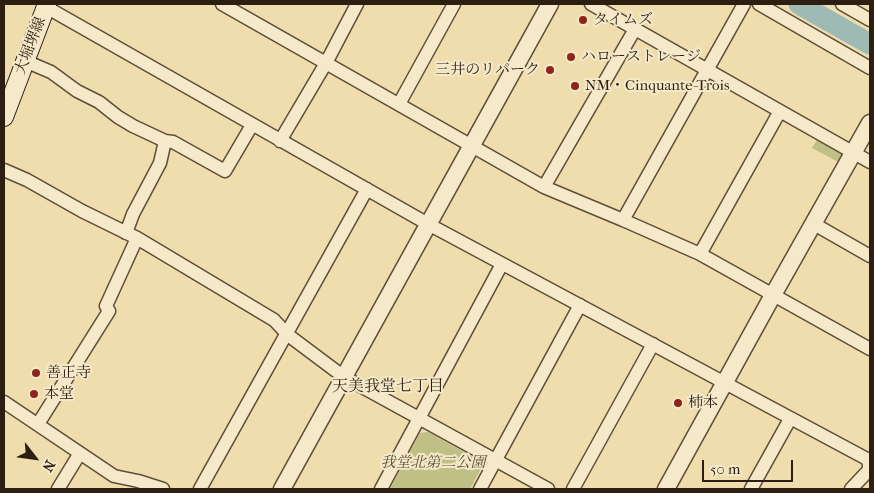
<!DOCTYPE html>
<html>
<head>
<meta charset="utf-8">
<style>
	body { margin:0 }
	#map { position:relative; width:874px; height:493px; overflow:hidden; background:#f0ddad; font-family:"IM FELL French Canon",serif }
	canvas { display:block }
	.frame { position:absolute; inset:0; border:5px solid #2c1f11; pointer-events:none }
	.north { position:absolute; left:10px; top:433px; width:50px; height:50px; -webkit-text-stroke:4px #f5e9ca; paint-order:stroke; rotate:120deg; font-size:14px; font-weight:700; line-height:20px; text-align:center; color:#2c1f11 }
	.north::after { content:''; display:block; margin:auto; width:18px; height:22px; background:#2c1f11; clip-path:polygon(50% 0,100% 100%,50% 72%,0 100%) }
	.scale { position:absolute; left:702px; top:460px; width:91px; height:22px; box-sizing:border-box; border:2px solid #2c1f11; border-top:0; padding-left:6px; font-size:15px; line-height:18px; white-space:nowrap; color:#2c1f11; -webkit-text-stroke:4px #f5e9ca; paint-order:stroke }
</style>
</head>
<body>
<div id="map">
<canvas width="874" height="493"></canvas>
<div class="frame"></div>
<div class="north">N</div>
<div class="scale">50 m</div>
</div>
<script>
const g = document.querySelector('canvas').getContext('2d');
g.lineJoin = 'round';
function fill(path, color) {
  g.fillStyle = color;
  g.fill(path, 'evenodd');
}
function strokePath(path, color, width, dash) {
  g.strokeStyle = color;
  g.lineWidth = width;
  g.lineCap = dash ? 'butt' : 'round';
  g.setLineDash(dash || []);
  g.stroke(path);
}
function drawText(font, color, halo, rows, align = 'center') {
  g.font = font + ' "IM FELL French Canon","Noto Serif JP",serif';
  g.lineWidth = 4;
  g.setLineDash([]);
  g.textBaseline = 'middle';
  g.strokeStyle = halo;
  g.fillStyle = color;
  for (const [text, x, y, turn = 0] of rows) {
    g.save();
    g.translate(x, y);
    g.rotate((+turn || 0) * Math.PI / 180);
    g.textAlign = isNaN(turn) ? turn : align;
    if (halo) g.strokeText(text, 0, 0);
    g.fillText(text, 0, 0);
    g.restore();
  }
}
fill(new Path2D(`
	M820 139 843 152V157L840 163 812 148 817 140Z
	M428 432 482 462 483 465 470 489H390L420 433Z`), '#bfbf86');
strokePath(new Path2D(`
	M799 4 870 44`), '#9dbab4', 21);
const minor = new Path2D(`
	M222 4 544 187 623 220
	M591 4 870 162
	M744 4 623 220 700 254 870 349
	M759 4 870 68
	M842 4 870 20
	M46 7 428 224 867 459 869 464V470L851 489
	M25 61 51 72 77 91 99 102 118 117 133 126 165 141 173 142 225 171 252 125
	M399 104 454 4
	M280 141 326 63 357 4
	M4 170 27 180 82 211 137 238 274 320 288 335 344 377 548 489
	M544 187 635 29
	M814 224 870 256
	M126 233 133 214 160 163 165 141
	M700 254 780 111
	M4 402 114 476 138 481 163 489
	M38 424 109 311 106 306 137 238
	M58 489 80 453
	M200 489 367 189
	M381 489 502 264
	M480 489 580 305
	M573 489 653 344
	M751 489 790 419`);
const tertiary = new Path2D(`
	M282 489 550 4
	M666 489 773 295 870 123`);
const secondary = new Path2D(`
	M4 117 47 4`);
strokePath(minor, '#5d4e38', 15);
strokePath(tertiary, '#5d4e38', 19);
strokePath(secondary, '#2c1f11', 20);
strokePath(minor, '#f5e9ca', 12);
strokePath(tertiary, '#f5e9ca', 16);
strokePath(secondary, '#f5e9ca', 18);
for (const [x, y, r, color] of [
	[583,20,5,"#8f2418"],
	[571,57,5,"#8f2418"],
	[550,70,5,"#8f2418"],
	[575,86,5,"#8f2418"],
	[36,373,5,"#8f2418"],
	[34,394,5,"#8f2418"],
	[678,403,5,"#8f2418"]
]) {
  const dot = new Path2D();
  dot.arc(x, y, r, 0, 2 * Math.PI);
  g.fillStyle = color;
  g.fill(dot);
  strokePath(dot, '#f5e9ca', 2);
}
drawText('15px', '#2c1f11', '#f5e9ca', [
	["タイムズ",593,20],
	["ハローストレージ",581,57],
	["三井のリパーク",540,70,"right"],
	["NM・Cinquante-Trois",585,86],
	["善正寺",46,373],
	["本堂",44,394],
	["柿本",688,403]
], 'left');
drawText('15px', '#2c1f11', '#f5e9ca', [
	["大堀堺線",31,46,-69]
]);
drawText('italic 15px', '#584f34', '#f5e9ca', [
	["我堂北第二公園",433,463]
]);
drawText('16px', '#2c1f11', '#f5e9ca', [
	["天美我堂七丁目",388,387]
]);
</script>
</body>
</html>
